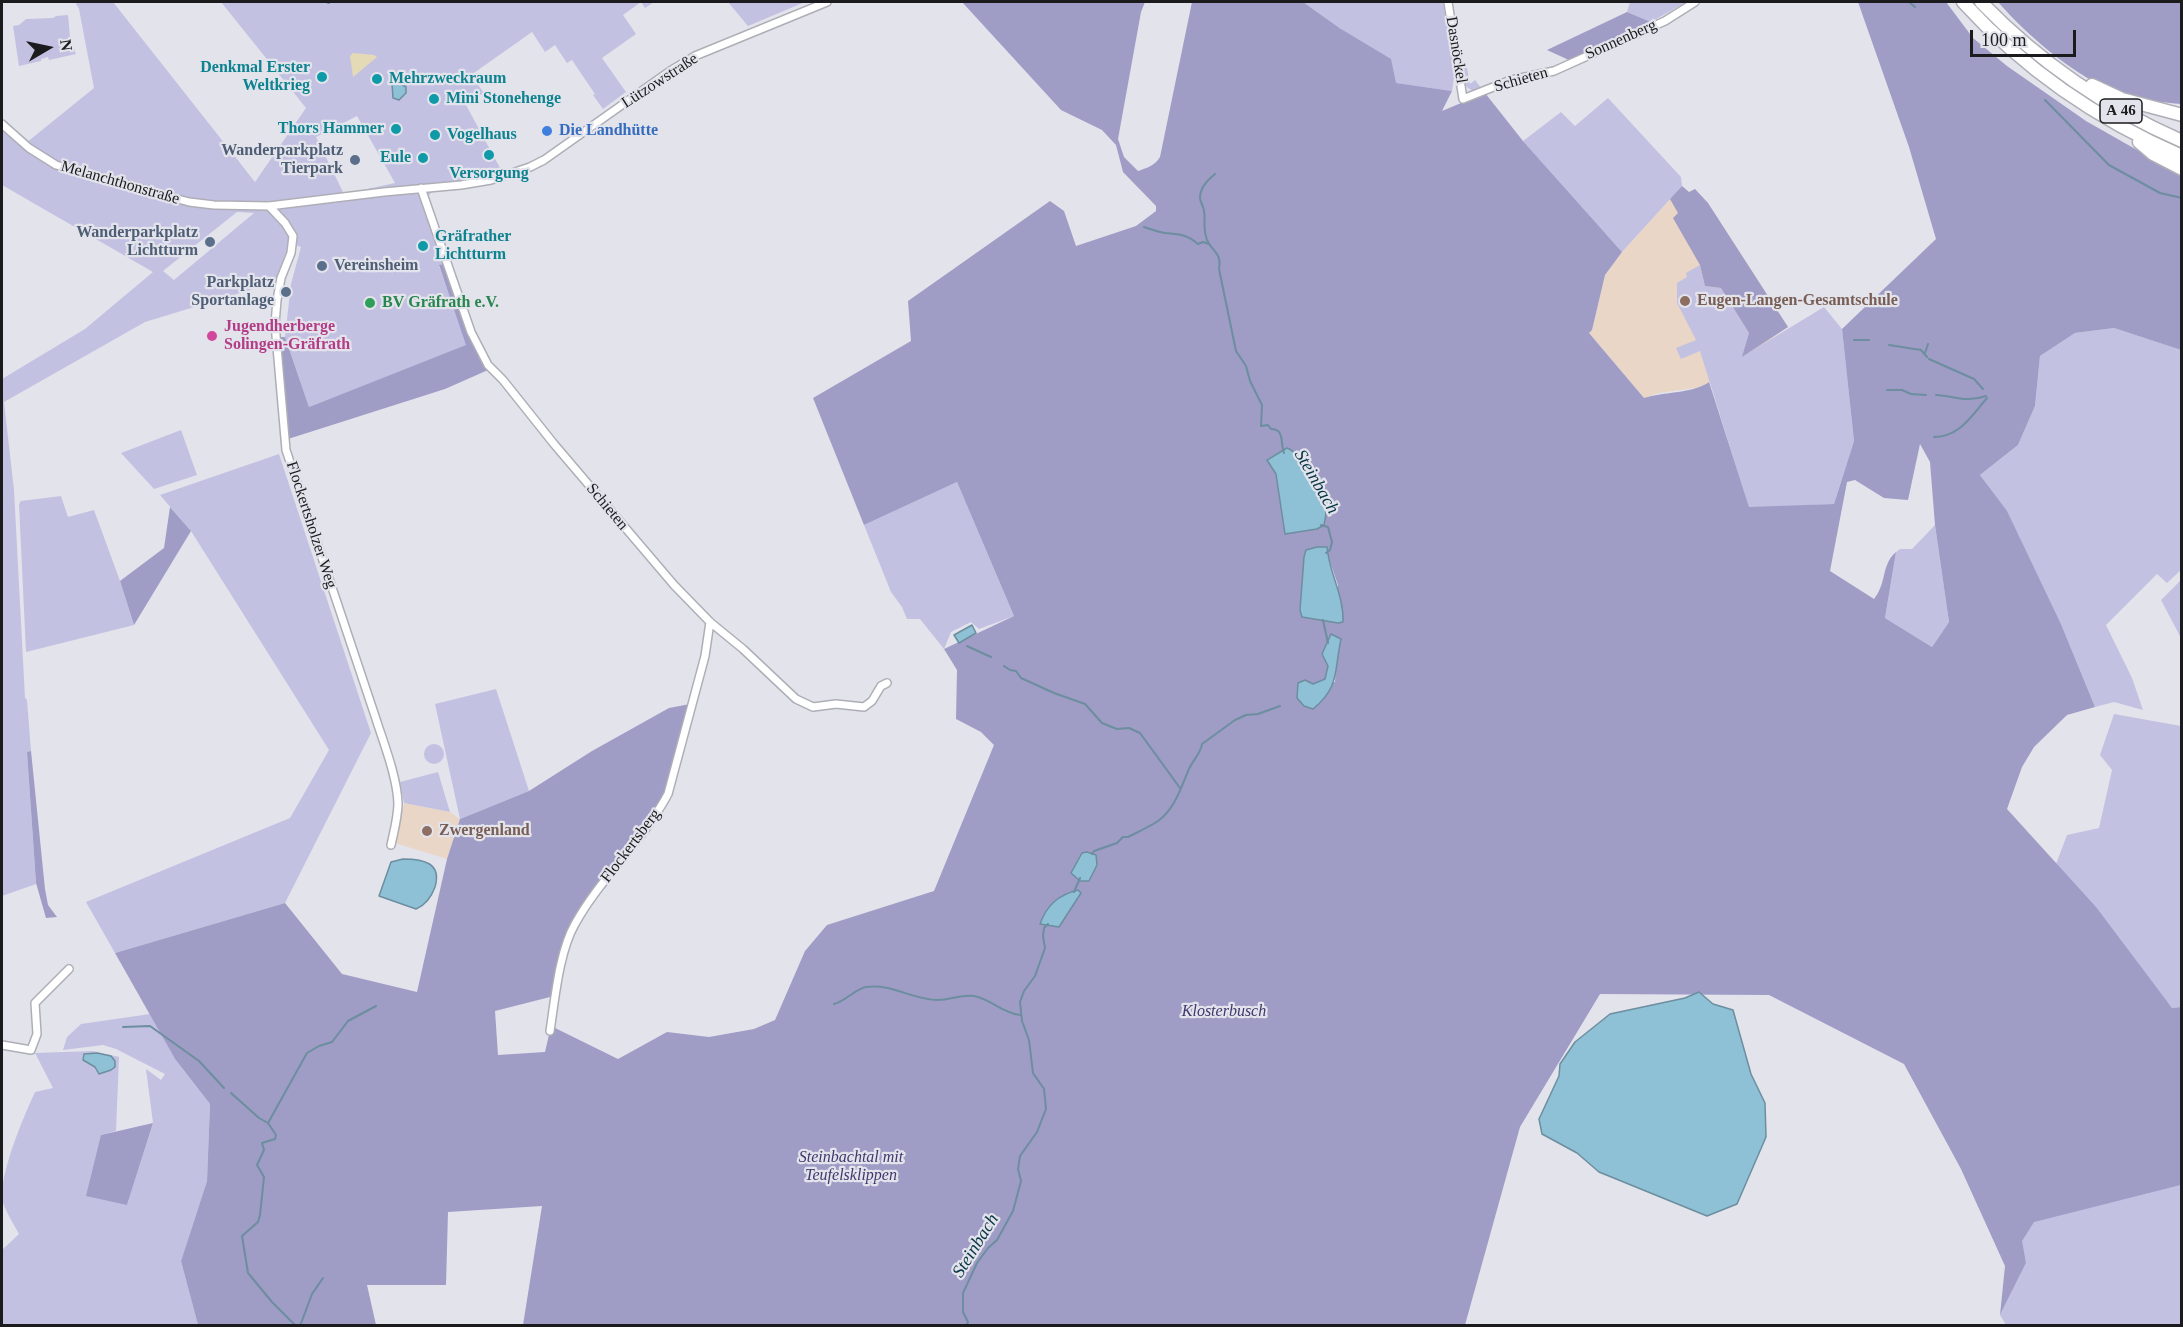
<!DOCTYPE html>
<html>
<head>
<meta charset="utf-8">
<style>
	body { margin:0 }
	#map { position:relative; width:2183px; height:1327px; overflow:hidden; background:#e3e3ec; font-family:Georgia,serif }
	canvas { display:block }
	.frame { position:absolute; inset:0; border:3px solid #1b1b1e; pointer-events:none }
	.north { position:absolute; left:18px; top:18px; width:60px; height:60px; -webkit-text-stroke:4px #e3e3ec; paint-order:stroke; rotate:81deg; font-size:16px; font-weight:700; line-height:24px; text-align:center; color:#1b1b1e }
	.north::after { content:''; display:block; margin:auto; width:21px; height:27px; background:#1b1b1e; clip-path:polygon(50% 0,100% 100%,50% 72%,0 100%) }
	.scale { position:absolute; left:1970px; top:30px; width:106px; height:27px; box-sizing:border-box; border:3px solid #1b1b1e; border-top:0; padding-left:8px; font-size:18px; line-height:21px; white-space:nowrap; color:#1b1b1e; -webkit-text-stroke:4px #e3e3ec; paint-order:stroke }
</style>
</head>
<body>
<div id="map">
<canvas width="2183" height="1327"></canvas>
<div class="frame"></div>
<div class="north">N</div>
<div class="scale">100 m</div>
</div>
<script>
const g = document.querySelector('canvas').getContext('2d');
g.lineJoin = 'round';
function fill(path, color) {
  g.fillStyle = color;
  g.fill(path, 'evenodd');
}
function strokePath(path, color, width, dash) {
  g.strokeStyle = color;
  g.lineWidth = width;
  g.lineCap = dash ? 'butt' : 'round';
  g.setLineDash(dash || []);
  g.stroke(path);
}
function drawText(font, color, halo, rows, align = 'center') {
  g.font = font + ' Georgia,serif';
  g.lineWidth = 4.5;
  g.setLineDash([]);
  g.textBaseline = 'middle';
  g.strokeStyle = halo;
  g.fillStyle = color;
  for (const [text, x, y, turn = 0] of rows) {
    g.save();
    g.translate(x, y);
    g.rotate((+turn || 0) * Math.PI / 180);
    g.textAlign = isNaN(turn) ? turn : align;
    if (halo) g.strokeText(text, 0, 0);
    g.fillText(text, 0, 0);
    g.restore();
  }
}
fill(new Path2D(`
	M1682 186 1689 192 1695 189 1708 203 1788 327 1702 387 1659 393 1644 398 1589 333 1592 330 1605 275 1622 252Z
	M404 803 450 812 460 819 447 859 395 843Z`), '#ead6c7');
fill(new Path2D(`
	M75 2H113L255 182 306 108 221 2H654L645 8 641 2 623 15 636 34 602 58 626 92 603 109 593 95 595 94 572 60 567 63 555 45 545 52 532 32 471 75 484 93 465 103 500 168 503 182 484 186 432 191 428 197 445 264 439 266 467 345 309 407 285 337 291 284 301 247 289 243 280 271 273 283 145 322 4 402 14 490 25 698 27 700 31 751 27 752 36 884 2 896V379L85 329 153 272 2 185V129L21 147 94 88 79 9ZM357 116 395 183 344 194 316 137ZM237 212 254 213 174 280 163 271Z
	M728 2H805L748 26Z
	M1303 2H1443L1455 71 1452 91 1395 83 1341 29Z
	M1630 2H1686L1651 22 1627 12Z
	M68 15 70 37 76 54 49 60 48 57 41 59V61L19 66 13 26 19 25 26 19 53 18 56 16Z
	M1460 66 1467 68 1470 84 1475 80 1482 89 1475 91C1462 88 1462 77 1460 66Z
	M1608 98 1681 177 1682 186 1622 252 1523 141 1561 112 1575 126Z
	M1700 265 1705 286 1721 288 1749 333 1743 356 1824 307 1842 329 1854 441 1834 504 1749 508 1700 351 1681 359 1676 348 1696 340 1677 303V283L1687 277 1686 273Z
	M2114 328 2181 350V570L2167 583 2157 574 2106 625 2132 678 2143 710 2114 702 2095 707 2061 624 2007 512 1980 475 2018 445 2035 406 2040 356 2075 333Z
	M181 430 197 475 154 489 121 453Z
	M279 454 371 733 285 903 115 953 86 902 290 818 329 750 191 531 160 495Z
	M957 482 1014 616 979 629 971 622 951 632 944 649 920 619H907L902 607 891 592 864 525Z
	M61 496 68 517 94 510 120 581 134 625 26 652 19 504 21 501Z
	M1935 525 1949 622 1932 647 1885 618 1896 552 1900 549H1912Z
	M2181 580V638L2161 600Z
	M496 689 529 791 460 819 435 704Z
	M2114 714 2181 726V1007L2172 1008 2056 864 2067 835 2099 828 2112 770 2100 755Z
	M424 754a10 10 0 1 1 20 0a10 10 0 1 1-20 0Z
	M438 772 450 812 404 803 400 782Z
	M150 1014 175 1059 210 1104 207 1181 181 1261 198 1325H2V1250L19 1234C13 1223 6 1212 2 1200 0 1172 23 1118 35 1092L53 1088 35 1053 93 1051 119 1057 116 1131 101 1135 127 1205 153 1123 146 1069 161 1080 165 1074 116 1049 103 1045 63 1050 67 1037 81 1024Z
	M2181 1185V1325H2006L2000 1315 2026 1263 2021 1241 2034 1221Z`), '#c3c1e2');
fill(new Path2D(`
	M962 2H1145L1141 12 1118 139 1124 157 1138 171C1146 168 1155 166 1160 157L1192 2H1303L1341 29 1391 59 1396 83 1452 91 1442 111 1485 93 1523 141 1622 252 1605 275 1592 330 1589 333 1644 398C1663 392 1695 393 1709 382L1749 507 1834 504 1854 441 1842 329 1936 239 1909 147 1858 2H1946L1973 38 2007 66 2086 121 2181 175V350L2114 328 2075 333 2040 356 2035 406 2018 445 1980 475 2007 511 2061 624 2095 707 2067 715 2034 747 2022 767 2007 809 2096 907 2172 1008 2181 1007V1185L2034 1222 2022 1241 2026 1263 2000 1315 2005 1266 1961 1169 1904 1064 1769 995 1600 994 1520 1127 1465 1325H523L542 1206 448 1212 446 1285H367L376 1325H198L181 1261 207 1181 210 1104 175 1059 115 953 285 903 342 974 417 992 447 859 460 819 529 791 592 751 669 708 690 704 669 783 657 811 569 930 554 996 495 1011 498 1055 545 1052 551 1026 618 1059 667 1032 709 1037 754 1029 775 1020 805 951 827 925 934 891 994 745 981 732 956 719 957 670 944 649 1014 616 957 482 864 525 813 398 911 341 908 301 1050 201 1064 211 1076 246 1136 226 1156 211V206L1123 172 1116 145 1102 130 1061 110ZM1920 444 1930 462 1935 525 1949 622 1932 647 1885 618 1896 552C1881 565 1887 583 1874 599L1830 571 1847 482 1855 480 1884 498 1908 500ZM1287 448C1302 453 1318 486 1323 502 1325 508 1324 518 1324 525L1317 529 1285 534 1276 474 1267 459ZM1328 556 1338 585V623L1302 617 1300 610 1303 579ZM1331 635 1336 663 1335 682 1297 698 1305 680 1313 684 1325 679 1328 666 1322 654Z
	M1998 2H2181V104C2159 102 2131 99 2109 89 2070 72 2026 34 1998 2Z
	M1627 12 1651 22 1571 61 1547 50Z
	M1682 186 1689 192 1695 189 1708 203 1788 327 1742 357 1749 333 1721 288 1705 286 1700 265 1673 218 1678 213 1670 199Z
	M445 264 479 358 488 370 445 389 288 439 280 337H285L309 407 466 345 439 265Z
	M170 507 191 531 134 625 120 581 164 548Z
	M31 751 45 889 48 905 57 917 46 918 36 883 27 752Z
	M153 1123 127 1205 86 1196 101 1135Z`), '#9f9cc6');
fill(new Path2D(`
	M353 53 374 55 377 57 353 77 350 56Z`), '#e4dab5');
const water = new Path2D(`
	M397 82 406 87V93L399 100 393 98 392 84Z
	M1287 448C1303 454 1323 494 1326 511 1326 516 1325 520 1324 525L1317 529 1285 534 1276 474 1267 460Z
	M1317 547H1327C1329 573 1344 595 1343 622L1338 623 1302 617 1300 610 1304 557 1306 550Z
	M972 625 976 633 959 643 954 635Z
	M1331 634 1341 639C1334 671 1340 687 1313 709L1304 706 1297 698 1298 683 1305 680 1313 684 1325 679 1328 666 1322 654Z
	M1087 852 1096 855 1097 865 1089 881H1080L1071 873 1082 853Z
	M403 859C424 859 442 863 435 887 431 898 426 905 416 909L379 896 391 862Z
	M1078 890 1081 893 1059 927 1040 924C1047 905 1058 895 1078 890Z
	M1699 992 1713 1004 1733 1010 1751 1074 1765 1103 1766 1137 1737 1204 1707 1216 1599 1172 1577 1153 1542 1134 1539 1119 1559 1076 1560 1064 1575 1042 1610 1014 1685 998Z
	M97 1053 111 1056 115 1061V1067L111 1070 99 1074 95 1067 83 1060 84 1054Z`);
fill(water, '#8ec0d6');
strokePath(water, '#6c8e9f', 1.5);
strokePath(new Path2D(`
	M326 2 329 3
	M1909 2 1915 7
	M2045 100 2109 165 2160 193 2182 198
	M1215 174C1208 180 1200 187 1200 198 1200 202 1204 207 1204 211 1206 222 1202 227 1207 240 1212 252 1222 252 1219 269L1236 351 1246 366 1250 381 1262 405 1261 426 1268 425 1271 429C1285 429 1280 443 1284 453
	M1144 227C1151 229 1158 232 1165 233 1177 234 1187 234 1198 244L1203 242 1209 244
	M1854 340H1869
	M1889 345 1921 350 1927 357
	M1925 353 1928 344
	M1929 359 1974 379 1983 389
	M1887 390H1902L1911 394 1926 395
	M1936 395C1955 396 1966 403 1986 396
	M1934 437C1960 437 1972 415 1987 398
	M1321 525 1328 527 1332 542 1330 550 1326 553
	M1323 620 1328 643
	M967 646 991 657
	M1004 666 1010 670 1016 671 1021 678 1054 693 1085 704 1102 723 1117 729 1129 728 1140 733 1180 788
	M1092 854 1094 851 1117 843 1123 837H1128C1138 832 1149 827 1158 821 1175 809 1181 787 1189 769 1193 760 1201 753 1202 744L1235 720 1246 715 1258 714 1280 706
	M1074 892 1080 878
	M834 1004C846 1001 855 989 866 987 892 983 912 1000 938 1000 950 1000 962 994 974 996 993 1000 1000 1012 1020 1015
	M123 1027 150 1026 199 1061 224 1088
	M231 1093 259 1118 268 1123
	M296 1326 272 1302 248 1273 242 1236 258 1222 260 1215 264 1177 257 1165 264 1150 262 1143 275 1139 276 1135 268 1123 307 1053 319 1046 332 1042 348 1021 376 1006
	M300 1326 312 1294 323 1278
	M966 1326 968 1322 963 1312V1293L977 1263 988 1248 997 1240 1013 1211 1021 1181 1018 1169 1020 1156 1037 1132 1046 1109 1044 1089 1033 1073 1029 1040 1022 1021 1020 1002 1024 991 1035 976 1045 948 1043 936 1044 928 1048 924`), '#6c8e9f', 2);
const minor = new Path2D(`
	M1448 2 1463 99 1511 80 1554 71 1665 21 1695 2
	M2 124 29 148 56 165 189 202 214 205 269 206 384 192 461 185 491 180 530 167 544 160 670 71 695 56 827 2
	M421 188 471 332 488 365 503 380 554 444 674 585 710 622 743 649 796 699 813 707 836 704 864 707 872 701 881 686 887 683
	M269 206 285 223 293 236 291 253 281 278 277 300 275 324 286 450 376 719C384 744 397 777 398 803 398 817 394 831 391 845
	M550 1031C555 999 559 952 575 924 601 877 643 841 668 794L705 656 710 622
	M2 1045 31 1050 37 1034 35 1003 69 969`);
const motorway = new Path2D(`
	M1963 2C2024 69 2098 120 2182 156
	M1981 2C2038 61 2106 108 2182 141
	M2092 85 2122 99 2182 115
	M2139 142 2153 154 2182 169`);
strokePath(minor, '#aeaeb6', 10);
strokePath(motorway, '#aeaeb6', 15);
strokePath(minor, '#fff', 7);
strokePath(motorway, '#fff', 12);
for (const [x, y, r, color] of [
	[322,77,6,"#0f9aa8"],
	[377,79,6,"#0f9aa8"],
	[434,99,6,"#0f9aa8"],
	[396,129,6,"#0f9aa8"],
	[547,131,6,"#3f7fe0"],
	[435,135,6,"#0f9aa8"],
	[489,155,6,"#0f9aa8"],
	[423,158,6,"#0f9aa8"],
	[355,160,6,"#5c6f8a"],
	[210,242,6,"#5c6f8a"],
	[423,246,6,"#0f9aa8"],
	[322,266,6,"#5c6f8a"],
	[286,292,6,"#5c6f8a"],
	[1685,301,6,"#8d6e63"],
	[370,303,6,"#2e9e5b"],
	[212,336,6,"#d1479c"],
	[427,831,6,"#8d6e63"]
]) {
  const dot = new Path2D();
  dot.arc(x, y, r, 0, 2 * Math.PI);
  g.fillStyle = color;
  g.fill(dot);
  strokePath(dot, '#e3e3ec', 2);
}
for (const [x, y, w] of [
	[2121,111,42]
]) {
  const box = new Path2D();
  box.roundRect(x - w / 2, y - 12, w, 24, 4.5);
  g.fillStyle = '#e3e3ec';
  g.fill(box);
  strokePath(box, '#1b1b1e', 1.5);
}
drawText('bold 15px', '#1b1b1e', null, [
	["A 46",2121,111]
]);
drawText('16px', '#1b1b1e', '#e3e3ec', [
	["Sonnenberg",1621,40,-24],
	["Dasnöckel",1456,50,81],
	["Schieten",1521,80,-16],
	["Lützowstraße",660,81,-33],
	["Melanchthonstraße",120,183,16],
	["Schieten",607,507,50],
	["Flockertsholzer Weg",311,525,72],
	["Flockertsberg",631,846,-53]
]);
drawText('bold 16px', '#0d838f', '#e3e3ec', [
	["Denkmal Erster",310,68,"right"],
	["Weltkrieg",310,86,"right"],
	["Mehrzweckraum",389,79],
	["Mini Stonehenge",446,99],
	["Thors Hammer",384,129,"right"],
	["Vogelhaus",447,135],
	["Eule",411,158,"right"],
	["Versorgung",489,174,"center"],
	["Gräfrather",435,237],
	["Lichtturm",435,255]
], 'left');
drawText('bold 16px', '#366cbe', '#e3e3ec', [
	["Die Landhütte",559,131]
], 'left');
drawText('bold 16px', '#4e5e75', '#e3e3ec', [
	["Wanderparkplatz",343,151],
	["Tierpark",343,169],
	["Wanderparkplatz",198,233],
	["Lichtturm",198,251],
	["Vereinsheim",334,266,"left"],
	["Parkplatz",274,283],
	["Sportanlage",274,301]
], 'right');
drawText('bold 16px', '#785e54', '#e3e3ec', [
	["Eugen-Langen-Gesamtschule",1697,301],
	["Zwergenland",439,831]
], 'left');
drawText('bold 16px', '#27864d', '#e3e3ec', [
	["BV Gräfrath e.V.",382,303]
], 'left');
drawText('bold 16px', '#b23c85', '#e3e3ec', [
	["Jugendherberge",224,327],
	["Solingen-Gräfrath",224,345]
], 'left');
drawText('italic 16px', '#3f376d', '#e3e3ec', [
	["Klosterbusch",1224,1012],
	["Steinbachtal mit",851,1158],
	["Teufelsklippen",851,1176]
]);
drawText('italic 18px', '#073545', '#e3e3ec', [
	["Steinbach",1316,482,60],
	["Steinbach",976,1246,-58]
]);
</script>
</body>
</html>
